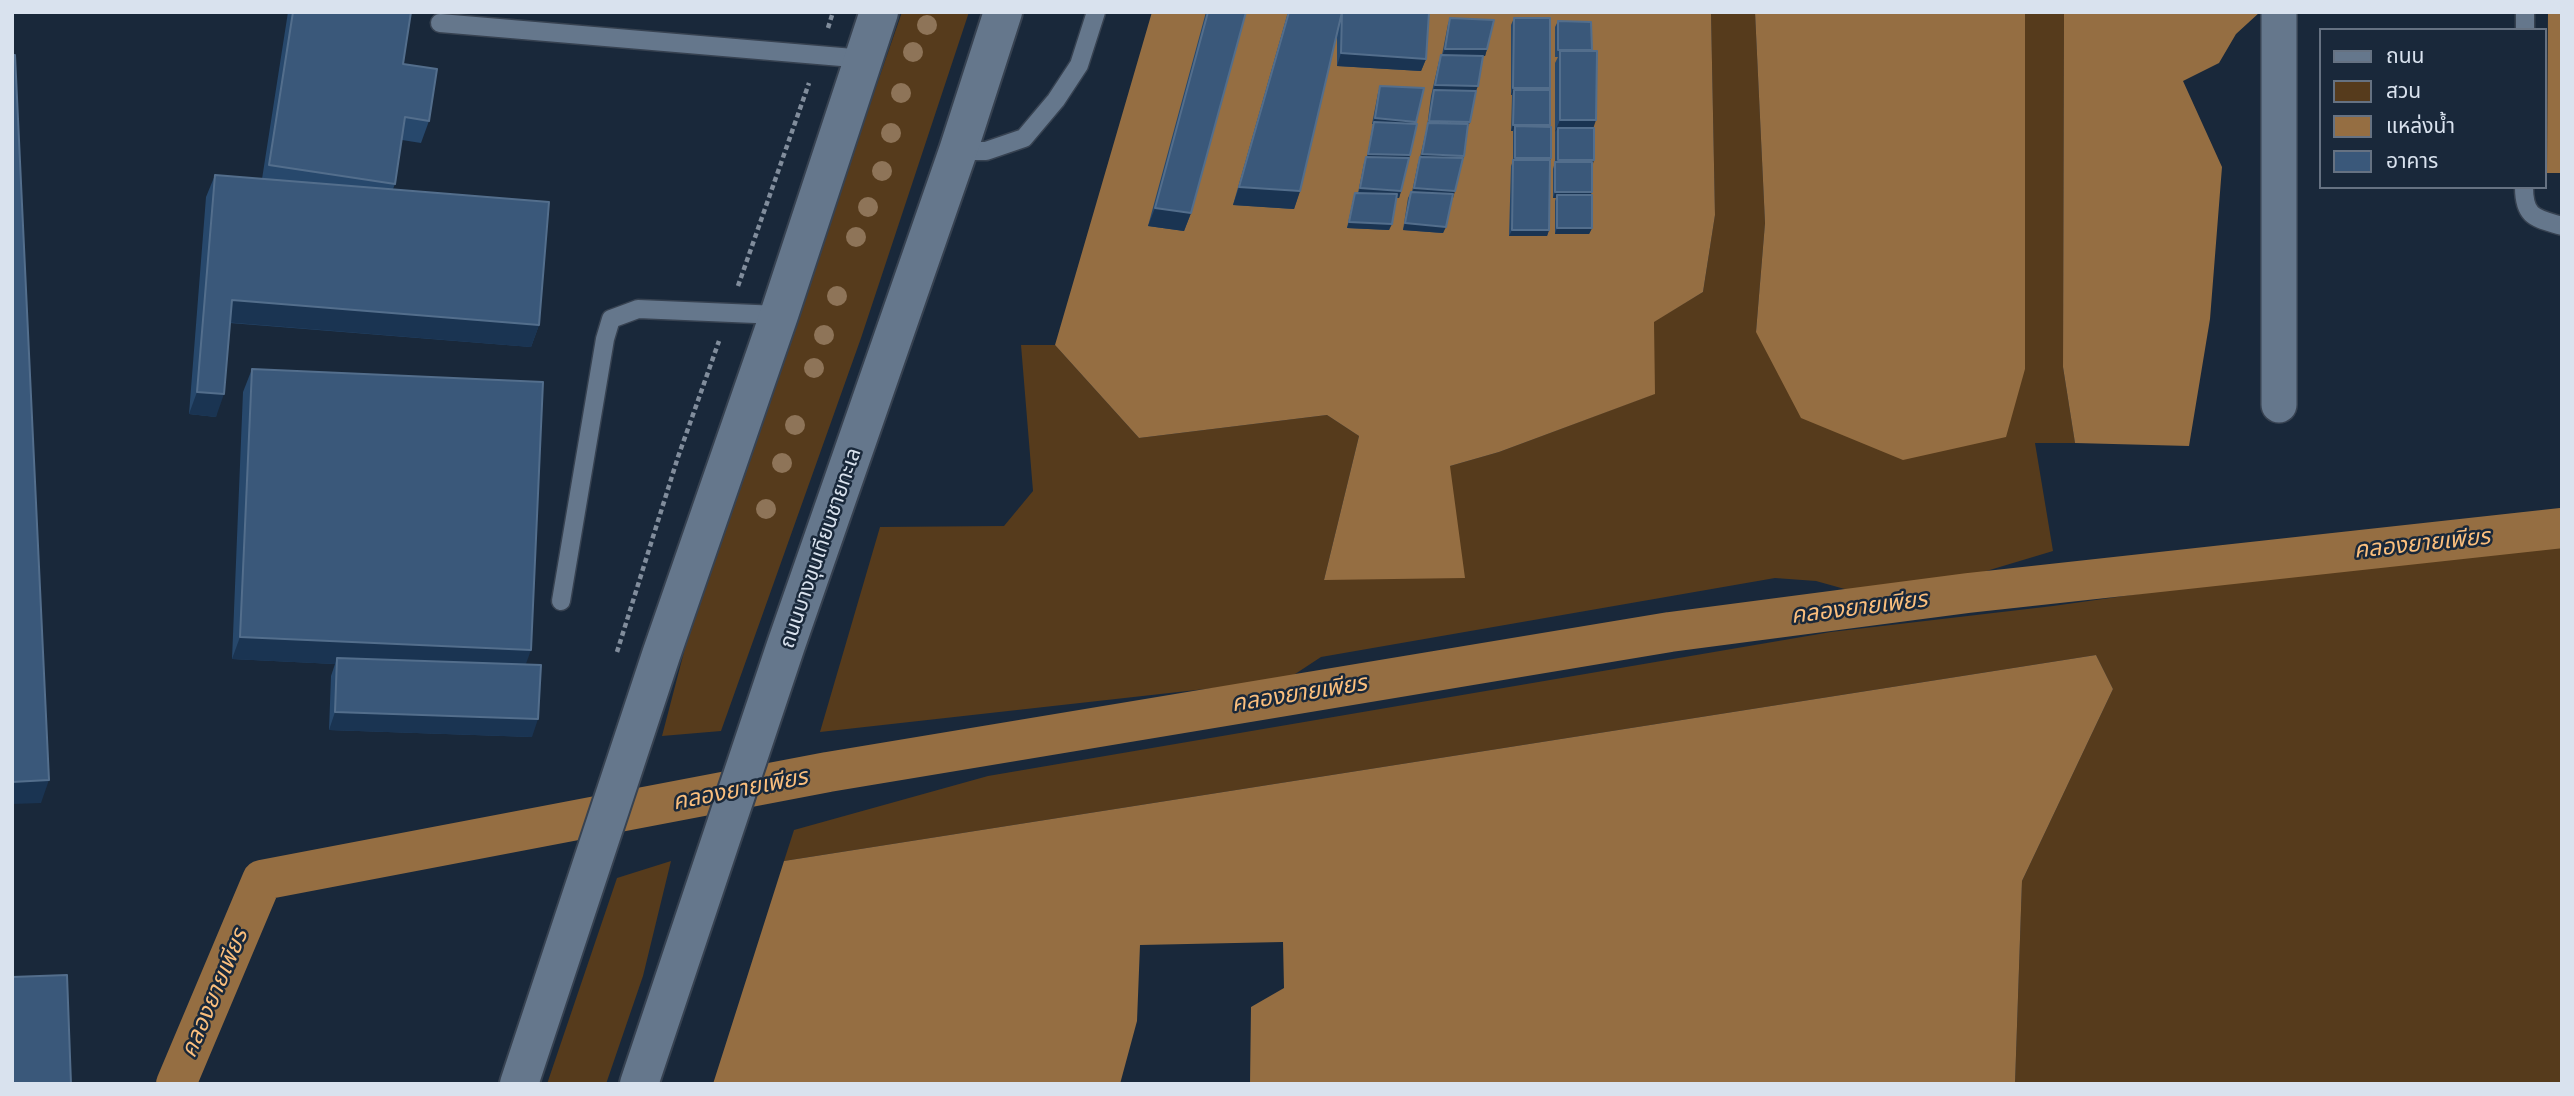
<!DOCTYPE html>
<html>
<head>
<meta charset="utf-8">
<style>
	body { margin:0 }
	#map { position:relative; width:2574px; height:1096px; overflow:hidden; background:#19283a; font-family:"Exo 2","Noto Sans Thai",sans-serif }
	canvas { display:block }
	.frame { position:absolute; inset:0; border:14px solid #d9e2ee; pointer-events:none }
	.legend { position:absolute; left:2319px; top:28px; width:228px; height:161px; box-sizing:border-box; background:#19283a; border:2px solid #667282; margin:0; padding:9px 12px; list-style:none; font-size:21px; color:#d9e2ee }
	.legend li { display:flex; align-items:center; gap:14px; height:35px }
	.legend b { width:35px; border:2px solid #667282 }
</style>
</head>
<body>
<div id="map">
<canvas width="2574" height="1096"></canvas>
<div class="frame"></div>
<ul class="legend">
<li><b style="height:9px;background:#65778c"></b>ถนน</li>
<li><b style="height:19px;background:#563b1c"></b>สวน</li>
<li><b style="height:19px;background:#956e42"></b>แหล่งน้ำ</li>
<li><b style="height:19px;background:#3a587a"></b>อาคาร</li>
</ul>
</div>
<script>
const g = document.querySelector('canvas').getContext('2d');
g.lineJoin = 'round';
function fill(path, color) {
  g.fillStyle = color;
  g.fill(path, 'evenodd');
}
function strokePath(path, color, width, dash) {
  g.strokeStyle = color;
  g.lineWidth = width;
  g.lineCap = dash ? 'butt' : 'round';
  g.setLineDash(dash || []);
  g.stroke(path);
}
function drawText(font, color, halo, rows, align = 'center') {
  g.font = font + ' "Exo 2","Noto Sans Thai",sans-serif';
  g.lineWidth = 5;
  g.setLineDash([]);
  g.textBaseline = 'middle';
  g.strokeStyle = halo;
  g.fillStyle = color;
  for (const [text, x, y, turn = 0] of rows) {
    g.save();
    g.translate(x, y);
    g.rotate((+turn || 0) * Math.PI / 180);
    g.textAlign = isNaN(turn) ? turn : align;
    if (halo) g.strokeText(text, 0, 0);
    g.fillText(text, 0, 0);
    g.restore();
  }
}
fill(new Path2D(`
	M902 12H969L861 338 721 731 662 736 696 606Z
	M1711 12H1755L1765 223 1756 332 2025 369V12H2064L2063 367 2075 443H2035L2053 551 1963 578 1859 593 1816 581 1775 578 1321 657 1286 680 820 732 880 527 1004 526 1033 491 1021 345H1055L1139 438 1327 415 1359 436 1324 580 1450 466 1499 452 1654 394 1653 322 1703 292 1715 215Z
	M2562 545V1084H2015L2022 881 2113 689 2096 655 784 861 794 830 988 776 1831 632 2053 606 2423 554Z
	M671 861 643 976 606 1084H547L617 878Z`), '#563b1c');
fill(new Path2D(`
	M1152 12H1711L1715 215 1703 292 1654 322 1655 394 1499 452 1450 466 1465 578 1324 580 1359 436 1327 415 1139 438 1055 345Z
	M1755 12H2025V369L2006 437 1903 460 1801 418 1756 332 1765 223Z
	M2064 12H2260L2236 34 2219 63 2183 81 2222 167 2210 319 2189 446 2075 443 2063 367Z
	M2548 12H2562V173H2547Z
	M2096 655 2113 689 2022 881 2015 1084H1250L1251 1007 1284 988 1283 942 1140 945 1137 1021 1120 1084H713L784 861Z`), '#956e42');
strokePath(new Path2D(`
	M176 1084 262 880 828 772 1670 632 1968 593 2562 528`), '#956e42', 40);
const lane = new Path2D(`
	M440 23 865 59
	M2525 30V12
	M958 151H986L1024 138 1056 100 1079 65 1096 12
	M2524 187C2524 218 2536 218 2562 226
	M561 601 605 339 611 319 638 309 779 315`);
const street = new Path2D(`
	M2279 12V405`);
const secondary = new Path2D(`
	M519 1084 661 655 779 315 879 12
	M639 1084 786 645 958 151 1003 12`);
strokePath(lane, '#374251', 21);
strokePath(street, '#374251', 38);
strokePath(secondary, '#374251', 42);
strokePath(new Path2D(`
	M828 28 833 12
	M738 286 809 83
	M617 652 678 457 719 341`), '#818d9c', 4.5, [5, 3.5]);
strokePath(lane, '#65778c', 18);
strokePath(street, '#65778c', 35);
strokePath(secondary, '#65778c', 38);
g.fillStyle = '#8e7458';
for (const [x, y] of [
	[927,25],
	[913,52],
	[901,93],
	[891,133],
	[882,171],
	[868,207],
	[856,237],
	[837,296],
	[824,335],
	[814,368],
	[795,425],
	[782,463],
	[766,509]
]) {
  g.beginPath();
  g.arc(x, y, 10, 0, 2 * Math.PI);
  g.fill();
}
fill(new Path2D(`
	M288 12H411L403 64 429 121 421 143 402 140 395 184 393 189 539 325 531 347 230 323 216 417 189 414 206 197 215 175 262 179Z
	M1206 12H1246L1191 213 1184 231 1148 226Z
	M1288 12H1429L1426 59 1421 71 1337 66V33L1300 191 1294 209 1233 205Z
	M1450 18 1487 49 1485 56H1481L1476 92 1467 129 1464 156 1443 233 1403 230 1408 198 1411 192H1412L1418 163 1420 157 1427 127 1431 96 1439 61 1442 55 1448 24Z
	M1514 18 1550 88 1549 127 1551 158 1549 164V230L1547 236H1509L1511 166 1513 161V131H1511L1512 95H1511V25Z
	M1558 21 1593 128 1590 195 1592 228 1589 234H1555V201L1556 198H1553V169L1555 162V63L1558 57H1555V27Z
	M1380 86 1415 124 1409 158 1401 191 1399 198 1396 197 1389 230 1347 228 1353 200 1355 193H1358L1364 163 1367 157 1373 124H1372L1378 93Z
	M252 369 525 665 532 737 329 730 331 676 335 664 232 659 243 392Z`), '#27486c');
fill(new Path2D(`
	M1445 49H1487L1485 56H1442Z
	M1341 53 1426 59 1421 71 1337 66Z
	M1435 85 1478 86 1475 93 1433 92Z
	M1513 88H1550L1548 95 1514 90 1512 95H1511Z
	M1375 118 1416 122 1413 128 1372 124Z
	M1560 120H1596L1592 132 1558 128 1555 132Z
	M1429 121 1470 122 1467 129 1428 123 1426 127Z
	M1513 125H1550L1548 131 1515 126 1513 131H1511Z
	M1368 154 1410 155 1408 162 1366 160Z
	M1422 154 1464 156 1462 162 1420 160Z
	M1515 158H1551L1549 165 1513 164Z
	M1558 160H1594L1592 167H1555Z
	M1239 187 1300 191 1294 209 1233 205Z
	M1360 188 1401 191 1399 198 1358 194Z
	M1414 188 1455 191 1453 198 1412 194Z
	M1555 192H1592L1589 198 1557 195 1556 198H1553Z
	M1155 208 1191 213 1184 231 1148 226Z
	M1349 222 1392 224 1389 230 1347 228Z
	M1405 223 1446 227 1443 233 1403 230Z
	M1557 228H1592L1589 234H1555Z
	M1512 230H1549L1547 236H1509Z
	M232 300 539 325 531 347 224 322Z
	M197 392 224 394 216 417 189 414Z
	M240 637 531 650 523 672 337 658 335 664 232 659Z
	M335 712 538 719 532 737 329 730Z
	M49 780 41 803 12 804V782Z`), '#1a3452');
const building = new Path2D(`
	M293 12H411L403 64 437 69 429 121 405 117 395 184 269 165Z
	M1208 12H1246L1191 213 1155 208Z
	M1289 12H1342L1300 191 1239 187Z
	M1429 12 1426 59 1341 53 1342 12Z
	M1450 18 1494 20 1487 49H1445Z
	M1514 18H1550V88H1513Z
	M1558 21 1591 22 1592 50H1558Z
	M1560 51H1597L1596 120H1560Z
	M12 55H15L49 780 12 782Z
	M1441 55 1483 56 1478 86 1435 85Z
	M1380 86 1424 88 1416 122 1375 118Z
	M1434 90 1476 91 1470 122 1429 121Z
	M1514 90H1550V125H1513Z
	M1374 122 1417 124 1410 155 1368 154Z
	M1428 123 1468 124 1464 156 1422 154Z
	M1515 126 1551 127V158H1515Z
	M1558 128H1594V160H1558Z
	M1366 157 1409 158 1401 191 1360 188Z
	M1420 157 1463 158 1455 191 1414 188Z
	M1513 160H1550L1549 230H1512Z
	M1555 162H1592V192H1555Z
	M215 175 549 202 539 325 232 300 224 394 197 392Z
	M1411 192 1453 194 1446 227 1405 223Z
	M1355 193 1397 194 1392 224 1349 222Z
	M1557 195H1592V228H1557Z
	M252 369 543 382 531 650 240 637Z
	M337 658 541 665 538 719 335 712Z
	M67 975 71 1084H12V977Z`);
fill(building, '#3a587a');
strokePath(building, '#536e8c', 2);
drawText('21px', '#d9e2ee', '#19283a', [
	["ถนนบางขุนเทียนชายทะเล",820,548,-71]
]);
drawText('italic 23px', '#fbbf7d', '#19283a', [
	["คลองยายเพียร",2422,543,-6],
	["คลองยายเพียร",1859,607,-7],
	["คลองยายเพียร",1299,693,-9],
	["คลองยายเพียร",740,789,-11],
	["คลองยายเพียร",214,993,-67]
]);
</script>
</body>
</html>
